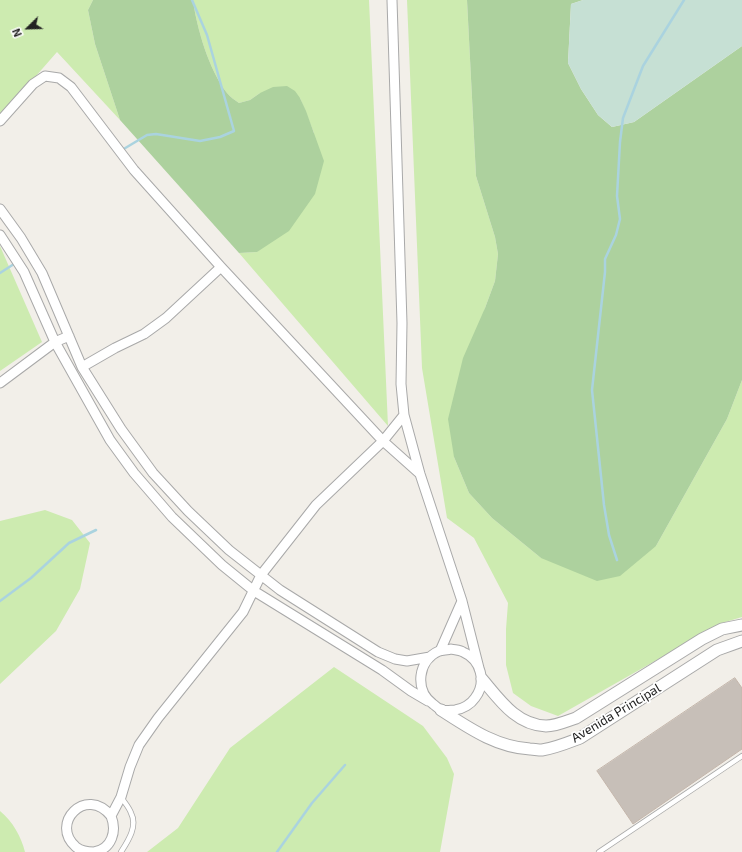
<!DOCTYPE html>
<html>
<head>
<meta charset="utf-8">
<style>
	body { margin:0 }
	#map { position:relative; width:742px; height:852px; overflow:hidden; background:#f2efe9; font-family:"Exo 2",sans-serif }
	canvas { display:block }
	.north { position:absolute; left:8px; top:8px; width:40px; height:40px; -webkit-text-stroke:3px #fff; paint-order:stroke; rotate:247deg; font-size:11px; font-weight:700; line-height:16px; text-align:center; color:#222 }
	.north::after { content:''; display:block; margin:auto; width:14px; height:18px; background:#222; clip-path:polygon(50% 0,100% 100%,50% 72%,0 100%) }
</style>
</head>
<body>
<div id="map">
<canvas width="742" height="852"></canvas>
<div class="north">N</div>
</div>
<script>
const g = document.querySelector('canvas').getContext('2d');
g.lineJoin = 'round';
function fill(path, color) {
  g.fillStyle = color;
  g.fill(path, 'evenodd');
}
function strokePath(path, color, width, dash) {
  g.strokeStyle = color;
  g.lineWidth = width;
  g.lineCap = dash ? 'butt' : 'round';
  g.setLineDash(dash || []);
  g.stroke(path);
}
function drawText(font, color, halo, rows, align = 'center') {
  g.font = font + ' "Exo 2",sans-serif';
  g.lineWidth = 3.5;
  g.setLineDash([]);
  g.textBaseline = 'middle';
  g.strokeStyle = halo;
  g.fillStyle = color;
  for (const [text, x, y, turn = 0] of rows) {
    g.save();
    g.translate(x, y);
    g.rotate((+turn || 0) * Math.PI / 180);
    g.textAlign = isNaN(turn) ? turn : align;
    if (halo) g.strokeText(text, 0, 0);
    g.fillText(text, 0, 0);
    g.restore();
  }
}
fill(new Path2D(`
	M0 0H93L88 10 95 44 120 120 57 52 0 117Z
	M193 0H369L388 426 239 253 257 252 314 133 300 98 260 93 250 100 239 103C235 100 230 97 227 93 209 70 197 29 193 0Z
	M407 0H467L476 176 495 237 498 254 495 281 485 308 454 457 469 493 492 518 541 558 656 546 727 419 742 380V617L722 623 558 716 531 706 513 693 506 665V629L508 603 474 538 447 518 422 368Z
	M0 246 42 342 0 371Z
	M45 510 72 520 90 543 80 589 56 631 0 684V521Z
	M334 667 423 726 447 758 454 774 440 852H147L178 828 230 748Z
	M0 811C13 822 21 836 25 852H0Z`), '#cdebb0');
fill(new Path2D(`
	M93 0H193C197 29 209 70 227 93 230 97 235 100 239 103L250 100 260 93 273 87 287 86 295 91 300 98 306 111 324 161 315 194 289 231 257 252 239 253 120 120 95 44 88 10Z
	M467 0H583L571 4 568 63 581 89 598 115 612 127 634 122 742 46V380L727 419 656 546 620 576 597 581 541 558 492 518 469 493 454 457 448 419 463 358 485 308 495 281 498 254 495 237 476 176Z`), '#add19e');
fill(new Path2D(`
	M583 0H742V46L634 122 612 127 598 115 581 89 568 63 571 4Z`), '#c6e0d4');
strokePath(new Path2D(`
	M122 150 147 135 156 134 200 141 220 137 234 131 207 35 192 0
	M0 273 14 264 15 262
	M617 560 609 535 604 505 592 390 605 272V259L616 235 620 219 617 196 620 142 623 118 643 66 684 0
	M0 601 31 578 69 543 96 530
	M277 852 312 803 345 765`), '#aad3df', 2.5);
const building = new Path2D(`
	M735 678 742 688V749L633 824 597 771Z`);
fill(building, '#c7bfb8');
strokePath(building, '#c4b6ab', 1);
const service = new Path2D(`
	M121 797C124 802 129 807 131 813 138 826 128 841 121 852
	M599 852 742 756`);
const minor = new Path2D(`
	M392 0 402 323 401 384 404 415 420 474 462 601 479 668
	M0 121 33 84 45 76 59 78 71 87 134 170 221 267 383 441 420 474
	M0 209 21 238 42 273 82 367 121 429 153 473 188 511 229 550 280 590 378 652 395 659 407 661 430 657
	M0 235 24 272 55 342 110 440 134 473 172 517 222 565 254 591 382 670 411 691 428 701
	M82 367 115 348 144 334 166 318 221 267
	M0 383 55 342 69 336
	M451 649C455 650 460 650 463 652 481 660 487 682 475 698 471 704 463 709 455 710 451 710 447 711 443 710 439 710 436 706 433 704 414 690 418 660 439 651 443 650 448 650 451 649Z
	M440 651 462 601
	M111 816C86 785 49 824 76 847 81 851 88 852 94 852 112 849 117 831 111 816L121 797 130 767 139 745 158 718 243 612 261 575 316 505 383 441 404 415`);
const tertiary = new Path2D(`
	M482 679C499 699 516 725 546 726 556 726 567 721 576 718L702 639 722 629 742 625
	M441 710C469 728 496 747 530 749 533 749 538 750 542 750 555 748 567 743 580 738L717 650 742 641`);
strokePath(service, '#a9a9a9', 6);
strokePath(minor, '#a9a9a9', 11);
strokePath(tertiary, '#a9a9a9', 13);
strokePath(service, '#fff', 4.5);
strokePath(minor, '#fff', 9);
strokePath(tertiary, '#fff', 11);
drawText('13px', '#222', '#fff', [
	["Avenida Principal",616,713,-31]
]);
</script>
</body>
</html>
